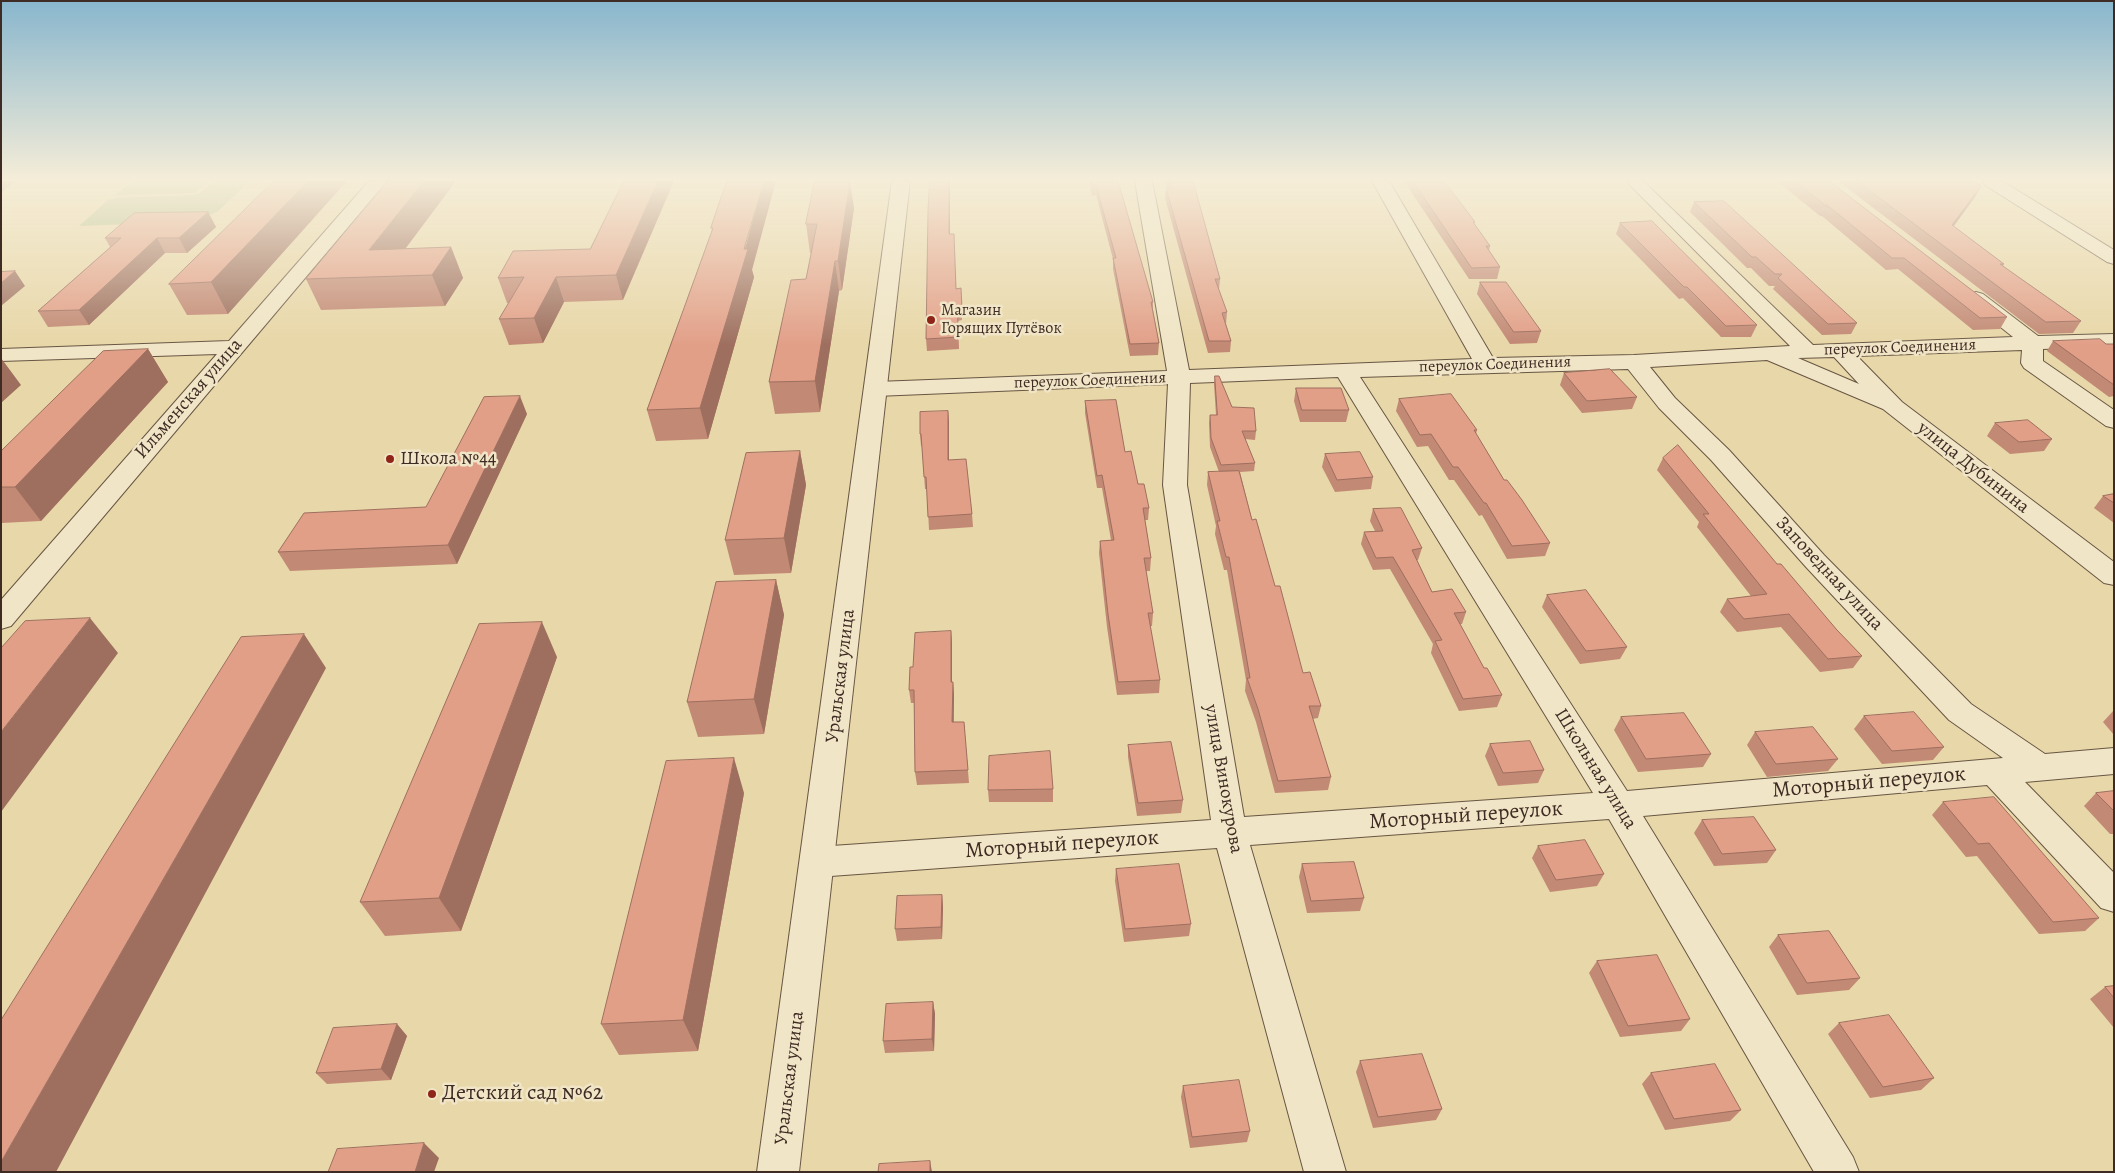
<!DOCTYPE html>
<html>
<head>
<meta charset="utf-8">
<style>
	body { margin:0 }
	#map { position:relative; width:2115px; height:1173px; overflow:hidden; background:#e8d7a8; font-family:Alegreya,serif }
	canvas { display:block }
	.frame { position:absolute; inset:0; border:2px solid #3e2b23; pointer-events:none }
</style>
</head>
<body>
<div id="map">
<canvas width="2115" height="1173"></canvas>
<div class="frame"></div>
</div>
<script>
const g = document.querySelector('canvas').getContext('2d');
g.lineJoin = 'round';
function fill(path, color) {
  g.fillStyle = color;
  g.fill(path, 'evenodd');
}
function strokePath(path, color, width, dash) {
  g.strokeStyle = color;
  g.lineWidth = width;
  g.lineCap = dash ? 'butt' : 'round';
  g.setLineDash(dash || []);
  g.stroke(path);
}
function drawText(font, color, halo, rows, align = 'center') {
  g.font = font + ' Alegreya,serif';
  g.lineWidth = 5;
  g.setLineDash([]);
  g.textBaseline = 'middle';
  g.strokeStyle = halo;
  g.fillStyle = color;
  for (const [text, x, y, turn = 0] of rows) {
    g.save();
    g.translate(x, y);
    g.rotate((+turn || 0) * Math.PI / 180);
    g.textAlign = isNaN(turn) ? turn : align;
    if (halo) g.strokeText(text, 0, 0);
    g.fillText(text, 0, 0);
    g.restore();
  }
}
fill(new Path2D(`
	M133 181H208L195 193 115 195Z
	M215 181H250L217 212 190 222 79 226 108 200 116 198 193 195 202 192Z`), '#b0bf8c');
const minor = new Path2D(`
	M369 181H387L11 626 1 629V600L217 354 1 361V349L229 341Z
	M1135 181H1152L1189 370 1472 359 1372 181H1389L1493 358 1634 355 1790 346 1626 181H1643L1813 345 2013 337 1969 302 1966 298 1969 294 1976 292 1983 294 2038 336 2114 334V346L2043 349V361L2114 410V428L2106 426 2024 368 2021 363 2022 350 1857 356 1902 402 2114 562V585L2104 583 1883 409 1767 360 1650 367 1675 398 1729 450 1824 555 1971 704 2045 754 2114 748V774L2025 782 2114 873V912L2101 908 1987 785 1643 816 1853 1157 1859 1172H1814L1609 819 1250 845 1346 1172H1304L1217 848 817 877 805 872 800 862 805 852 817 847 1211 820 1163 485 1168 384 876 396 868 394 865 389 868 384 876 382 1167 371ZM1834 357 1859 384 1798 358ZM1628 369 1659 408 1711 460 1806 567 1949 720 2003 758 1627 791 1360 377ZM1338 377 1593 793 1244 817 1187 485 1190 383Z
	M1982 181H2002L2114 250V264L2107 262 1985 185Z`);
const tertiary = new Path2D(`
	M892 181H910L799 1172H757Z`);
strokePath(minor, '#685644', 2);
strokePath(tertiary, '#685644', 2);
fill(minor, '#f0e5c6');
fill(tertiary, '#f0e5c6');
fill(new Path2D(`
	M274 181 228 314 187 315 169 284Z
	M624 181 623 300 564 302 543 343 509 345 499 319 509 303H507L498 278 590 249Z
	M727 181 754 277 708 439 656 441 647 410 712 230 711 228Z
	M930 181H950V234L956 289 962 300V320L958 321 959 349 927 351 926 339Z
	M1089 181H1118L1153 302V310L1159 343 1158 355 1130 356 1113 269V259L1096 195 1092 196Z
	M1164 181H1193L1220 279 1219 290 1227 312 1226 324 1231 341 1230 352 1208 353 1165 198 1166 188H1167Z
	M1404 181H1444L1475 222 1474 224 1490 246 1489 251 1500 267 1497 279H1469Z
	M1777 181H1829L2007 317 2000 329 1973 330 1898 269 1886 270 1822 216H1820Z
	M1838 181H1972L1981 186 1975 197 1954 226 2004 264 2003 266 2081 321 2073 333 2039 334Z
	M1694 202 1857 323 1851 334 1822 335 1773 289 1775 286H1769L1751 268H1747L1690 212Z
	M854 208 842 290 839 291 820 412 775 414 769 382 806 279 811 253H810L806 224Z
	M208 212 216 227 187 253H165L89 325 48 327 38 311 110 247 105 238Z
	M1620 223 1757 325 1751 337H1721L1683 298 1679 299 1616 234Z
	M451 247 463 278 445 306 321 310 306 279Z
	M1480 282 1541 331 1537 343 1510 344 1477 294Z
	M2053 341 2106 344H2114V396L2109 397 2047 351Z
	M148 349 168 382 41 521 1 523V451Z
	M1564 373 1637 397 1632 409 1582 413 1560 385Z
	M1215 376 1232 407 1256 431 1255 440 1245 439 1255 463 1254 471 1240 472 1252 520 1303 673 1321 706 1318 718 1312 719 1331 777 1328 790 1275 793 1256 722 1245 691 1246 680 1227 570H1224L1215 534 1216 526 1207 485 1208 472H1219L1210 447 1209 423 1210 415H1216L1214 384Z
	M1296 388 1349 410 1346 422H1300L1294 401Z
	M1399 399 1477 430 1476 434 1504 480 1550 543 1545 556 1507 559 1482 515 1479 516 1454 480H1449L1428 446 1417 447 1396 411Z
	M1085 401 1125 452 1138 484 1149 508 1148 520H1145L1151 558 1150 571H1146L1153 613 1152 626H1150L1160 680 1159 693 1117 695 1107 627 1099 553 1100 541 1111 540 1102 488H1097L1085 413Z
	M948 411 949 423V460L972 514 973 527 929 530 927 489H925L922 446H921L920 434Z
	M527 414 457 564 290 571 278 552 426 507Z
	M1995 423 2052 439 2044 451 2010 454 1987 436Z
	M800 451 806 485 791 573 734 575 725 540Z
	M1325 454 1373 477 1371 489 1335 492 1322 467Z
	M1663 458 1777 564 1837 630 1862 656 1853 668 1820 672 1781 627 1737 632 1720 612 1727 599 1751 596 1697 527 1699 522 1657 470Z
	M2114 494V523L2094 508 2103 496Z
	M1373 509 1422 548 1418 560H1417L1432 592 1466 612 1462 624H1460L1484 668 1502 695 1497 707 1459 711 1431 653 1433 644 1390 569 1373 570 1361 544 1364 532 1375 531 1370 521Z
	M776 580 784 615 764 734 698 737 687 702Z
	M1547 595 1627 647 1620 659 1580 664 1542 607Z
	M951 631 952 644V682H953L954 695V722H964L969 783 917 785 915 772 914 703H911L909 690 913 667Z
	M557 657 461 931 385 936 360 902Z
	M2114 710V735L2103 722Z
	M1864 716 1944 747 1933 760 1882 764 1854 729Z
	M1621 717 1711 754 1703 767 1638 772 1614 730Z
	M1755 732 1838 759 1828 771 1767 777 1747 745Z
	M1490 744 1544 770 1538 783 1498 786 1485 756Z
	M1128 745 1183 800 1181 813 1137 816 1128 757Z
	M1053 789V802H989L988 790Z
	M2114 791V834H2110L2084 806 2096 793Z
	M744 793 698 1051 619 1055 601 1024Z
	M1943 802 2099 918 2085 931 2039 934 1977 856 1966 857 1932 815Z
	M1702 820 1776 850 1767 863 1714 866 1694 833Z
	M1538 846 1604 874 1597 886 1550 892 1532 858Z
	M1302 864 1364 898 1360 911 1307 913 1299 877Z
	M1116 869 1191 924 1189 936 1124 942 1115 881Z
	M942 895 943 907 942 939 897 941 895 929Z
	M1778 935 1860 978 1849 990 1797 995 1769 947Z
	M1597 961 1690 1019 1681 1031 1620 1037 1589 973Z
	M2114 986V1028L2090 999 2105 987Z
	M933 1002 935 1014 934 1051 885 1053 883 1041Z
	M1839 1023 1934 1078 1921 1090 1870 1098 1828 1034Z
	M397 1024 407 1036 391 1080 327 1084 316 1073Z
	M1360 1061 1442 1109 1436 1120 1373 1128 1356 1072Z
	M1651 1073 1741 1110 1730 1121 1665 1130 1642 1084Z
	M1183 1086 1250 1131 1247 1142 1190 1148 1181 1097Z`), '#c28975');
fill(new Path2D(`
	M1 181H17L1 192Z
	M308 181H347L228 314 211 282Z
	M424 181H456L385 276 369 250Z
	M658 181H674L623 300 616 275Z
	M764 181H776L752 270 754 277 708 439 700 408Z
	M850 181 854 208 842 290 838 261Z
	M949 181H950V246L949 234Z
	M1981 186 1975 197 1946 236 1952 225Z
	M208 212 216 227 187 253 179 238Z
	M157 238 165 253 89 325 79 310Z
	M451 247 463 278 445 306 432 275Z
	M835 261 839 291 820 412 815 381Z
	M15 271 25 286 1 306V283Z
	M556 277 564 302 543 343 534 318Z
	M148 349 168 382 41 521 15 487Z
	M1 358 21 385 1 403Z
	M520 396 527 414 457 564 448 545Z
	M948 411 949 423V472L948 460Z
	M800 451 806 485 791 573 784 538Z
	M776 580 784 615 764 734 754 699Z
	M90 618 118 653 1 812V732Z
	M542 622 557 657 461 931 439 898Z
	M951 631 952 644V695L951 682Z
	M304 634 326 668 56 1172H1V1162Z
	M953 682 954 695 953 735 952 722Z
	M734 758 744 793 698 1051 683 1020Z
	M942 895 943 907 942 939 941 927Z
	M933 1002 935 1014 934 1051 932 1039Z
	M397 1024 407 1036 391 1080 381 1069Z
	M424 1143 439 1158 434 1172H415Z
	M930 1161 932 1172H930Z`), '#9e6f5f');
const building = new Path2D(`
	M274 181H308L211 282 169 284Z
	M388 181H424L369 250 451 247 432 275 306 279Z
	M624 181H658L616 275 556 277 534 318 499 319 524 277 498 278 513 251 590 249Z
	M727 181H764L744 249H748L700 408 647 410 713 228H711Z
	M815 181H850L838 261H835L815 381 769 382 791 280 806 279 817 224H806Z
	M930 181H949V234H954L956 289 961 288 962 309H957L959 337 926 339 928 211Z
	M1091 181H1118L1153 302H1151L1159 343 1130 344 1113 258H1116L1096 185H1092Z
	M1168 181H1193L1220 279H1215L1227 312 1222 313 1231 341H1209L1166 188H1171Z
	M1413 181H1444L1475 222H1473L1490 246H1486L1500 267 1472 268Z
	M1795 181H1829L2007 317 1980 318 1904 258H1892L1827 205H1825Z
	M1857 181H1972L1981 186 1952 225 2004 264H2000L2081 321 2046 322Z
	M1724 201 1857 323 1828 324 1778 278 1782 274H1775L1756 257H1752L1694 202Z
	M208 212 179 238H157L79 310 38 311 121 238H105L134 213Z
	M1652 221 1757 325 1726 326 1687 287H1684L1620 223Z
	M15 271 1 283V272Z
	M1480 282H1506L1541 331 1514 332Z
	M2100 339 2106 344H2114V385L2053 341Z
	M148 349 15 487H1V451L103 351Z
	M1610 369 1637 397 1587 401 1564 373Z
	M1215 376H1219L1232 407 1254 408 1256 431H1242L1255 463 1221 465 1211 438 1210 415H1217Z
	M1296 388H1341L1349 410H1302Z
	M1451 394 1477 430H1474L1504 480H1507L1522 500 1550 543 1512 546 1486 503H1484L1458 467H1453L1431 434 1420 435 1399 399Z
	M520 396 448 545 278 552 304 513 426 507 484 397Z
	M1116 400 1125 452 1131 451 1138 484H1144L1149 508H1143L1151 558H1144L1153 613H1148L1160 680 1118 682 1108 614 1100 541 1114 540 1102 475 1097 476 1085 401Z
	M948 411V460L966 459 972 514 928 517 926 477H924L921 434H920V412Z
	M2028 420 2052 439 2019 442 1995 423Z
	M1678 445 1777 564H1781L1837 630 1862 656 1828 659 1789 614 1744 619 1727 599 1767 594 1703 514H1709L1663 458Z
	M800 451 784 538 725 540 746 453Z
	M1360 452 1373 477 1337 480 1325 454Z
	M1239 471 1252 520 1256 519 1275 586H1280L1303 673 1310 672 1321 706H1309L1331 777 1278 781 1258 709 1247 678H1250L1229 557H1226L1217 521H1220L1208 472Z
	M2114 494V503L2103 496Z
	M1401 508 1422 548 1412 550 1432 592 1452 589 1466 612 1454 613 1484 668H1487L1502 695 1463 699 1435 641 1442 640 1393 557 1376 558 1364 532 1383 531 1373 509Z
	M776 580 754 699 687 702 716 582Z
	M1586 590 1627 647 1586 651 1547 595Z
	M90 618 1 732V648L25 621Z
	M542 622 439 898 360 902 479 624Z
	M951 631V682H953L952 722H964L968 770 915 772 914 690H909L910 667H913L915 633Z
	M304 634 1 1162V1020L241 637Z
	M1914 712 1944 747 1892 751 1864 716Z
	M1684 713 1711 754 1646 759 1621 717Z
	M1813 727 1838 759 1776 764 1755 732Z
	M1530 741 1544 770 1503 773 1490 744Z
	M1171 742 1183 800 1138 803 1128 745Z
	M1050 751 1053 789 988 790 989 756Z
	M734 758 683 1020 601 1024 666 761Z
	M2114 791V811L2096 793Z
	M1994 797 2099 918 2053 922 1989 843 1978 844 1943 802Z
	M1754 817 1776 850 1722 854 1702 820Z
	M1585 840 1604 874 1556 880 1538 846Z
	M1354 862 1364 898 1311 901 1302 864Z
	M1179 864 1191 924 1125 929 1116 869Z
	M942 895 941 927 895 929 897 896Z
	M1829 931 1860 978 1807 983 1778 935Z
	M1657 955 1690 1019 1628 1026 1597 961Z
	M2114 986V998L2105 987Z
	M933 1002 932 1039 883 1041 886 1004Z
	M1889 1015 1934 1078 1883 1087 1839 1023Z
	M397 1024 381 1069 316 1073 333 1028Z
	M1422 1054 1442 1109 1378 1117 1360 1061Z
	M1715 1064 1741 1110 1674 1119 1651 1073Z
	M1239 1080 1250 1131 1192 1137 1183 1086Z
	M424 1143 415 1172H328L337 1149Z
	M930 1161V1172H878L879 1164Z`);
fill(building, '#e29f88');
strokePath(building, '#9e6f5f', 1);
const sky = g.createLinearGradient(0, 0, 0, 345);
sky.addColorStop(0, '#88b6cd');
sky.addColorStop(0.52, '#f5edd8');
sky.addColorStop(1, '#f5edd800');
g.fillStyle = sky;
g.fillRect(0, 0, 2115, 345);
for (const [x, y, r, color] of [
	[931,320,5,"#8f2418"],
	[390,459,5,"#8f2418"],
	[432,1094,5,"#8f2418"]
]) {
  const dot = new Path2D();
  dot.arc(x, y, r, 0, 2 * Math.PI);
  g.fillStyle = color;
  g.fill(dot);
  strokePath(dot, '#f0e5c6', 2);
}
drawText('16px', '#3e2b23', '#f0e5c6', [
	["Магазин",941,311],
	["Горящих Путёвок",941,329]
], 'left');
drawText('16px', '#3e2b23', '#f0e5c6', [
	["переулок Соединения",1900,348,-2],
	["переулок Соединения",1495,365,-2],
	["переулок Соединения",1090,381,-2]
]);
drawText('19px', '#3e2b23', '#f0e5c6', [
	["Ильменская улица",189,399,-49],
	["улица Дубинина",1973,468,38],
	["Заповедная улица",1829,574,47],
	["Уральская улица",841,676,-83],
	["Школьная улица",1595,769,58],
	["улица Винокурова",1223,779,80],
	["Уральская улица",790,1078,-83]
]);
drawText('19px', '#3e2b23', '#f0e5c6', [
	["Школа №44",400,459]
], 'left');
drawText('22px', '#3e2b23', '#f0e5c6', [
	["Моторный переулок",1869,783,-5],
	["Моторный переулок",1466,816,-4],
	["Моторный переулок",1062,845,-4]
]);
drawText('22px', '#3e2b23', '#f0e5c6', [
	["Детский сад №62",442,1094]
], 'left');
</script>
</body>
</html>
